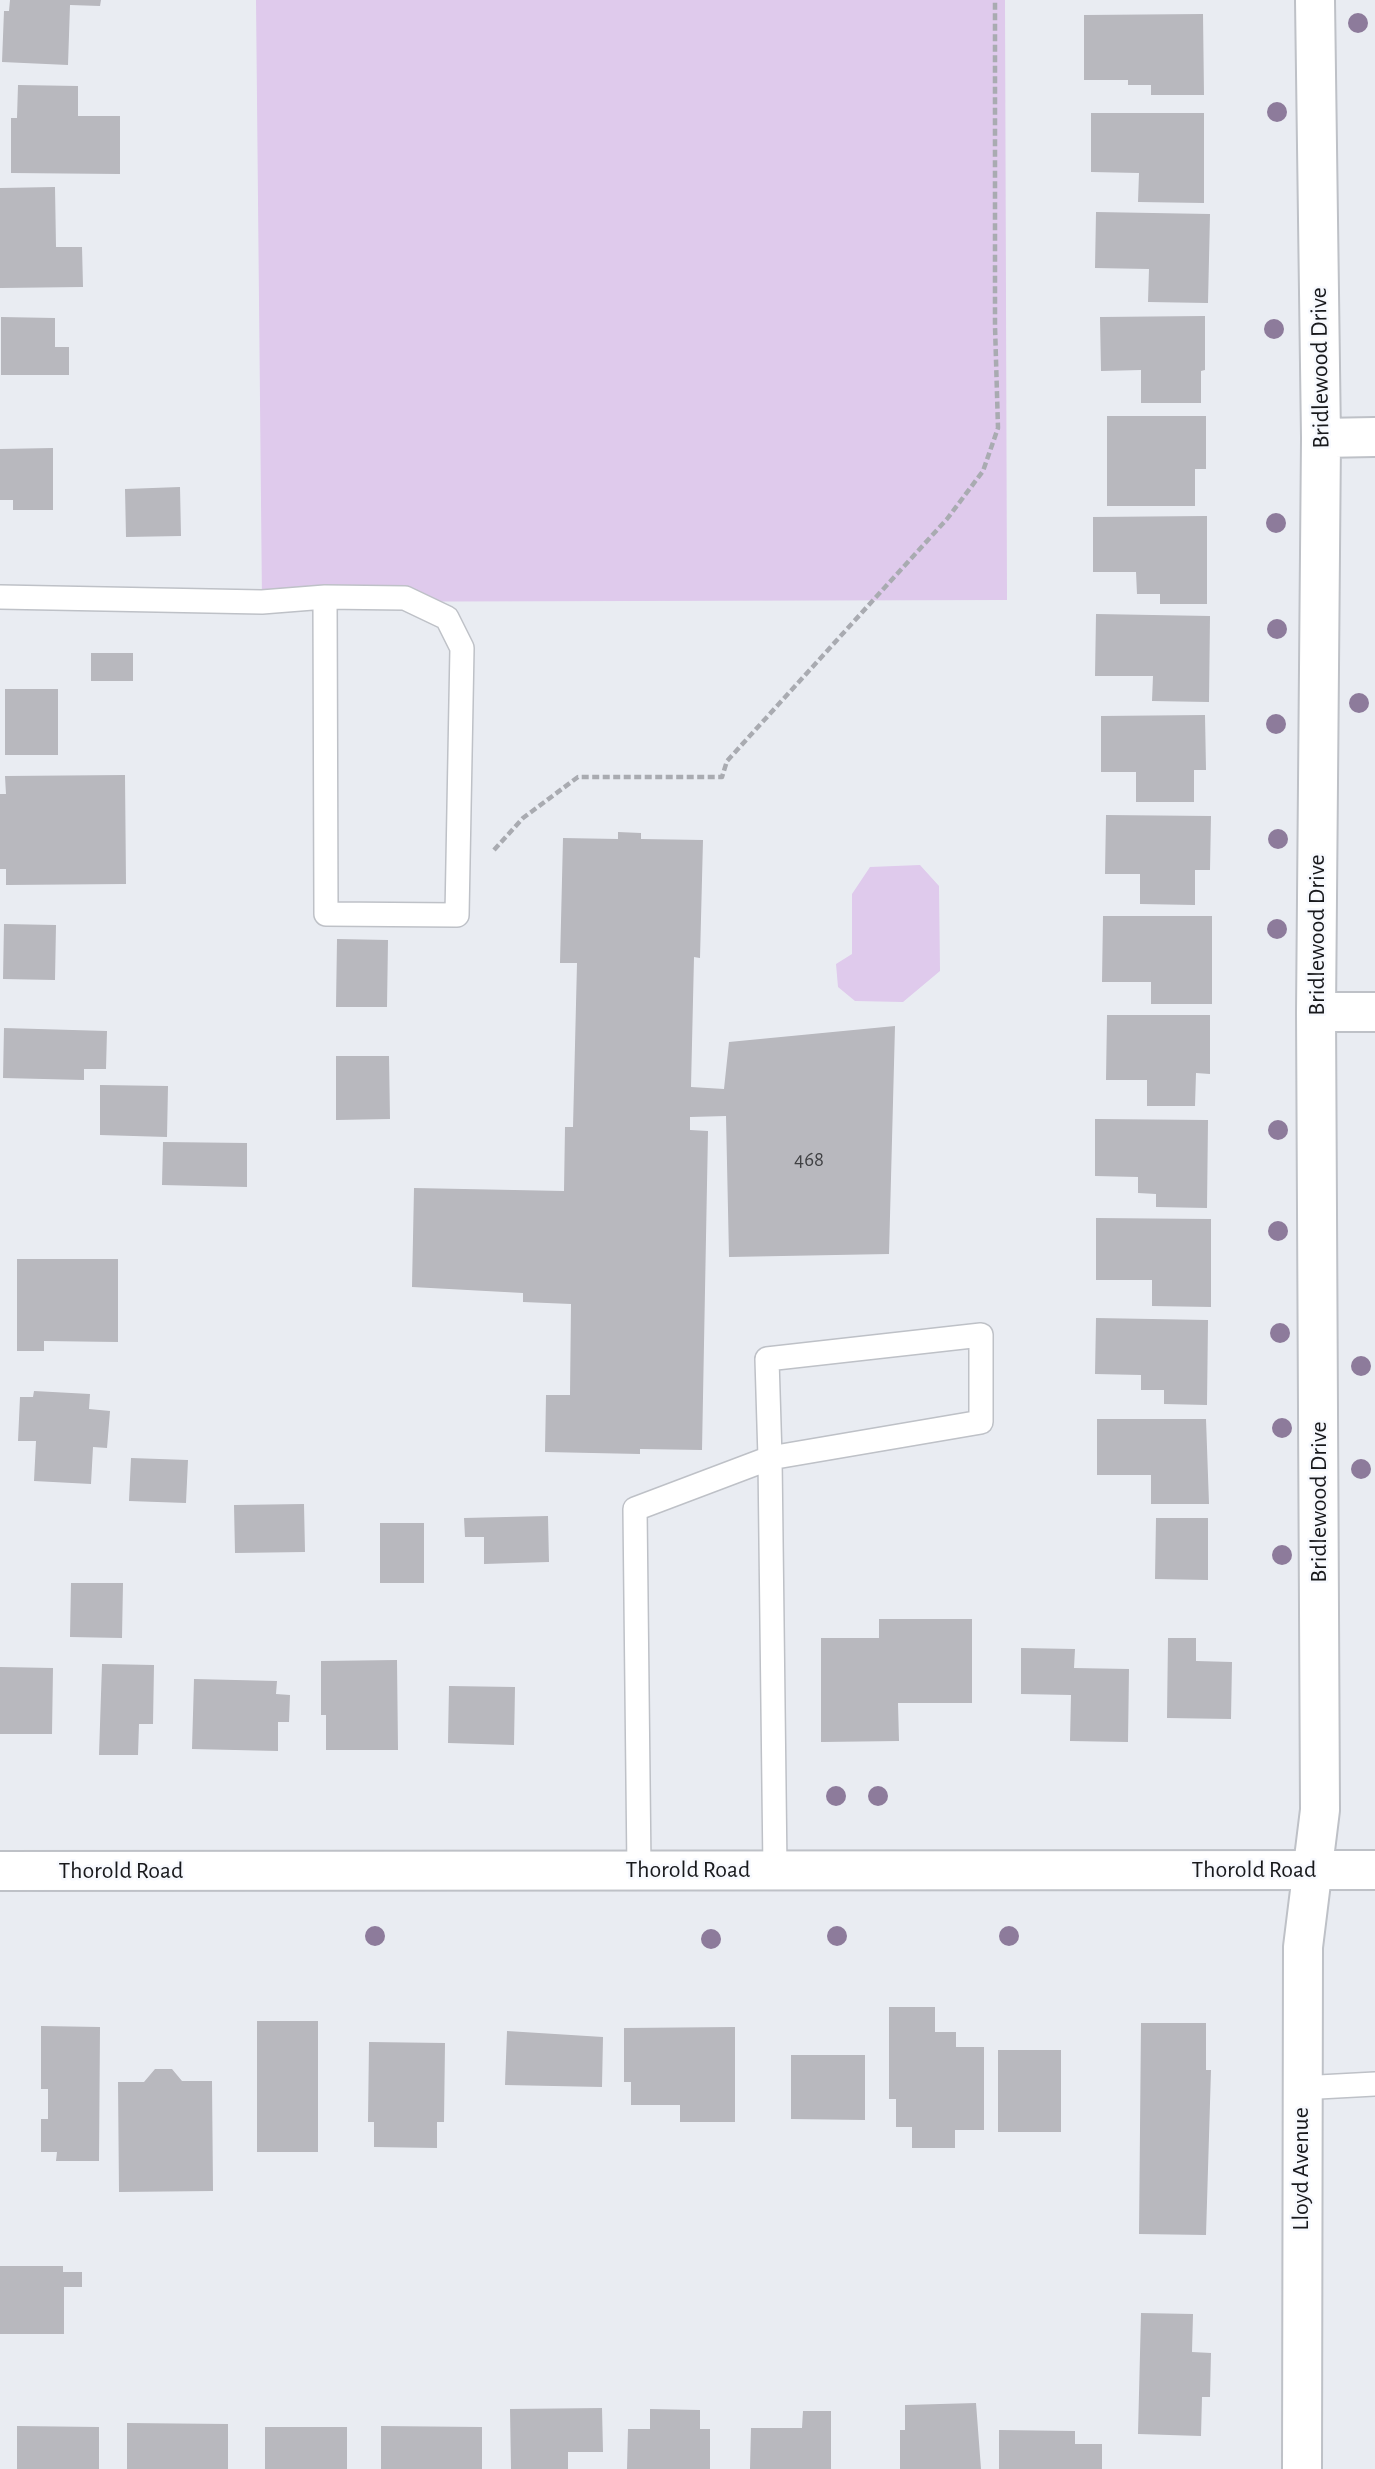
<!DOCTYPE html>
<html>
<head>
<meta charset="utf-8">
<style>
	body { margin:0 }
	canvas { display:block; background:#e9ecf2 }
</style>
</head>
<body>
<canvas width="1375" height="2469"></canvas>
<script>
const g = document.querySelector('canvas').getContext('2d');
g.lineJoin = 'round';
function fill(path, color) {
  g.fillStyle = color;
  g.fill(path, 'evenodd');
}
function strokePath(path, color, width, dash) {
  g.strokeStyle = color;
  g.lineWidth = width;
  g.lineCap = dash ? 'butt' : 'round';
  g.setLineDash(dash || []);
  g.stroke(path);
}
function drawText(font, color, halo, rows, align = 'center') {
  g.font = font + ' "Alegreya Sans",sans-serif';
  g.lineWidth = 5;
  g.setLineDash([]);
  g.textBaseline = 'middle';
  g.strokeStyle = halo;
  g.fillStyle = color;
  for (const [text, x, y, turn = 0] of rows) {
    g.save();
    g.translate(x, y);
    g.rotate((+turn || 0) * Math.PI / 180);
    g.textAlign = isNaN(turn) ? turn : align;
    if (halo) g.strokeText(text, 0, 0);
    g.fillText(text, 0, 0);
    g.restore();
  }
}
fill(new Path2D(`
	M256 0H1005L1007 600 262 602Z
	M920 865 939 886 940 971 903 1002 855 1001 838 987 836 964 852 954V894L870 867Z`), '#dfcaec');
fill(new Path2D(`
	M10 0H101L100 6 70 5 68 65 2 62 4 11H9Z
	M1203 14 1204 95H1151V85H1128V80H1084V15Z
	M18 85 78 86V116H120V174L11 173V118H17Z
	M1091 113H1204V203L1138 202 1139 173 1091 172Z
	M55 187 56 247H82L83 287 0 288V188Z
	M1096 212 1210 214 1208 303 1148 302 1149 269 1095 268Z
	M1205 316V370L1201 371V403H1141V370L1101 371 1100 317Z
	M1 317 55 318V347H69V375H1Z
	M1107 416H1206V469H1195V506H1107Z
	M53 448V510H13V500H0V449Z
	M180 487 181 536 126 537 125 489Z
	M1207 516V604H1160V594H1137L1136 572H1093V517Z
	M1096 614 1210 616 1209 702 1152 701 1153 676H1095Z
	M91 653H133V681H91Z
	M5 689H58V755H5Z
	M1205 715 1206 770H1194V802H1136V772H1101V716Z
	M125 775 126 884 6 885V869H0V794H6L5 776Z
	M1106 815 1211 816 1210 870H1195V905L1140 904V874H1105Z
	M618 832 641 833V839L703 840 700 958 694 957 691 1087 724 1089 729 1042 895 1026 889 1254 729 1257 726 1116 690 1117V1130L708 1131 702 1450 640 1449V1454L545 1452 546 1395H570L571 1304 523 1302V1293L412 1287 414 1188 564 1191 565 1127H573L577 963H560L563 838 618 839Z
	M1103 916H1212V1004H1151V982H1102Z
	M4 924 56 925 55 980 3 979Z
	M337 939 388 940 387 1007H336Z
	M1107 1015H1210V1074L1196 1073 1195 1106H1147V1080H1106Z
	M4 1028 107 1031 106 1069H84V1080L3 1078Z
	M336 1056H389L390 1119 336 1120Z
	M100 1085 168 1086 167 1137 100 1135Z
	M1095 1119 1208 1120 1207 1208 1156 1207V1194L1138 1193V1177L1095 1176Z
	M163 1142 247 1143V1187L162 1185Z
	M1096 1218 1211 1219V1307L1152 1306V1280H1096Z
	M17 1259H118V1342L44 1341V1351H17Z
	M1096 1318 1208 1320 1207 1405 1164 1404V1390H1141V1375L1095 1374Z
	M34 1391 90 1394 89 1409 110 1411 107 1448 93 1447 91 1484 34 1481 36 1441H18L20 1397H33Z
	M1097 1419H1206L1209 1504H1151V1475H1097Z
	M131 1458 188 1460 186 1503 129 1501Z
	M304 1504 305 1552 235 1553 234 1505Z
	M548 1516 549 1562 484 1564V1537H465L464 1518Z
	M1156 1518H1208V1580L1155 1579Z
	M380 1523H424V1583H380Z
	M71 1583H123L122 1638 70 1637Z
	M879 1619H972V1703H898L899 1741 821 1742V1638H879Z
	M1168 1638H1196V1661L1232 1662 1231 1719 1167 1718Z
	M1021 1648 1075 1649 1074 1668 1129 1669 1128 1742 1070 1741 1071 1695 1021 1694Z
	M397 1660 398 1750H326V1715H321V1661Z
	M102 1664 154 1665 153 1724H139L138 1755H99Z
	M0 1667 53 1668 52 1734H0Z
	M194 1679 277 1681 276 1694 290 1695 289 1722H278V1751L192 1749Z
	M449 1686 515 1687 514 1745 448 1743Z
	M889 2007H935V2032H956V2047H984V2130H955V2148H912V2127H896V2099H889Z
	M257 2021H318V2152H257Z
	M1141 2023H1206V2070H1211L1206 2235 1139 2234Z
	M41 2026 100 2027 99 2161H56L57 2152H41V2119H48V2089H41Z
	M735 2027V2122H680V2105H631V2082H624V2028Z
	M507 2031 603 2037 602 2087 505 2085Z
	M369 2042 445 2043 444 2122H437V2148L374 2147V2122H368Z
	M998 2050H1061V2132H998Z
	M791 2055H865V2120L791 2119Z
	M155 2069H172L182 2081H212L213 2191 119 2192 118 2082H144Z
	M0 2266H63V2272H82V2287H64V2334H0Z
	M1141 2313 1193 2314 1192 2352 1211 2353 1210 2397H1202L1201 2436 1138 2434Z
	M976 2403 981 2469H900V2430H905V2405Z
	M602 2408 603 2452H568V2469H511L510 2409Z
	M650 2409 700 2410V2429H710V2469H627L628 2429H650Z
	M803 2411H831V2469H750L751 2428H802Z
	M127 2423 228 2424V2469H127Z
	M17 2426 99 2427V2469H17Z
	M381 2426 482 2427V2469H381Z
	M265 2427H347V2469H265Z
	M999 2430 1075 2431V2444H1102V2469H999Z`), '#b8b8be');
const service = new Path2D(`
	M0 597 262 602 325 597 405 598 447 618 462 648 457 915 326 914 325 597
	M981 1335V1422L770 1458 767 1359Z
	M639 1870 635 1509 770 1458 775 1870
	M1300 2088 1375 2084`);
const minor = new Path2D(`
	M1321 438 1375 437
	M1316 1012H1375
	M1302 2469 1303 1947 1320 1810 1316 1012 1321 438 1315 0`);
const tertiary = new Path2D(`
	M0 1871 1375 1870`);
strokePath(service, '#bec1c7', 26);
strokePath(minor, '#bec1c7', 42);
strokePath(tertiary, '#bec1c7', 42);
strokePath(new Path2D(`
	M494 850 523 818 578 777H722L727 761 947 519 983 471 998 428 995 326V0`), '#a9abb1', 4.5, [7, 3.5]);
strokePath(service, '#fff', 23);
strokePath(minor, '#fff', 38);
strokePath(tertiary, '#fff', 38);
g.fillStyle = '#8d7b9b';
for (const [x, y] of [
	[1358,23],
	[1277,112],
	[1274,329],
	[1276,523],
	[1277,629],
	[1359,703],
	[1276,724],
	[1278,839],
	[1277,929],
	[1278,1130],
	[1278,1231],
	[1280,1333],
	[1361,1366],
	[1282,1428],
	[1361,1469],
	[1282,1555],
	[836,1796],
	[878,1796],
	[375,1936],
	[837,1936],
	[1009,1936],
	[711,1939]
]) {
  g.beginPath();
  g.arc(x, y, 10, 0, 2 * Math.PI);
  g.fill();
}
drawText('21px', '#404144', null, [
	["468",809,1160]
]);
drawText('24px', '#18191c', '#f7f9fe', [
	["Bridlewood Drive",1320,368,-91],
	["Bridlewood Drive",1317,935,-90],
	["Bridlewood Drive",1319,1502,-90],
	["Thorold Road",688,1870],
	["Thorold Road",1254,1870],
	["Thorold Road",121,1871],
	["Lloyd Avenue",1301,2169,-90]
]);
</script>
</body>
</html>
